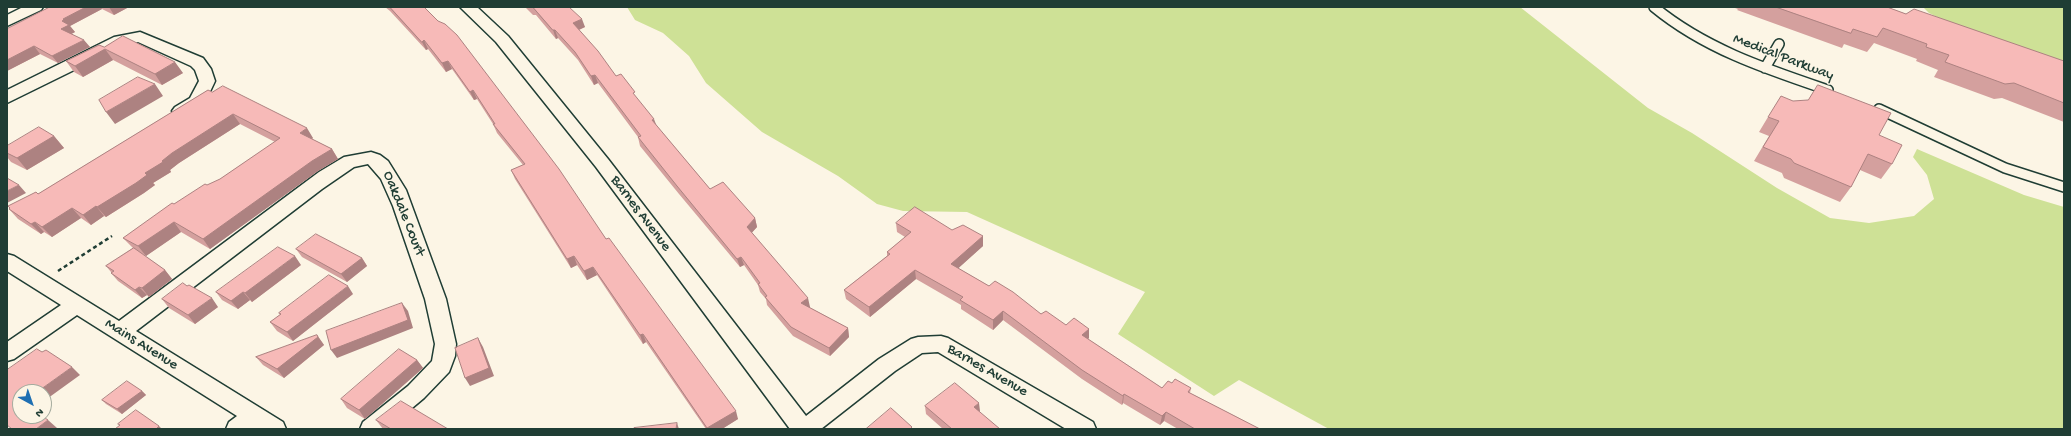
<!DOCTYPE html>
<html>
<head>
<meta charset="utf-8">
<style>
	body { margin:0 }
	#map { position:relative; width:2071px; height:436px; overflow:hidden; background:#fcf5e5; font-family:"Gochi Hand",sans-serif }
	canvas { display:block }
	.frame { position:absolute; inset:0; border:8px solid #1f3d34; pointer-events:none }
	.north { position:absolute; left:12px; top:384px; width:40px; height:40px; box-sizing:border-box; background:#fcf5e5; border:1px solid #a4ab9e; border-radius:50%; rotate:140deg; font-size:11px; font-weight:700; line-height:16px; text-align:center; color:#1f3d34 }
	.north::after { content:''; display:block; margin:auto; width:14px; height:18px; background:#1f6fb2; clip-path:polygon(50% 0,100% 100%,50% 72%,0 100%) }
</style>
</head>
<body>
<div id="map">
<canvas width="2071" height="436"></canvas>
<div class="frame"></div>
<div class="north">N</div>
</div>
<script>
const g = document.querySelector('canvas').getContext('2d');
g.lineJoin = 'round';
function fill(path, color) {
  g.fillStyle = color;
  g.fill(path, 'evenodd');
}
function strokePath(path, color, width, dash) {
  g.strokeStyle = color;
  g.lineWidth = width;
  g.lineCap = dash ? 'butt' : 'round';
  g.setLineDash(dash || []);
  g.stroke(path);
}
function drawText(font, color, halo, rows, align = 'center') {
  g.font = font + ' "Gochi Hand",sans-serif';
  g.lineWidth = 3;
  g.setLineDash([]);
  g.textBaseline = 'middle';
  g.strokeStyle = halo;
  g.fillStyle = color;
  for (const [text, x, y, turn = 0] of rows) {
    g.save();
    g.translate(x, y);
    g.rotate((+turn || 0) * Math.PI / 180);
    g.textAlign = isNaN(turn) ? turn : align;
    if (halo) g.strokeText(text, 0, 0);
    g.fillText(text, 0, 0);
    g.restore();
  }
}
fill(new Path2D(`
	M627 7H1520L1648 108 1692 133 1777 188 1830 218 1869 223 1914 216 1934 199 1927 175 1913 157 1917 149 2024 195 2064 207V429H1329L1239 380 1214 396 1118 334 1145 292 967 212 903 211 877 204 838 176 762 132 706 83 689 56 663 33 635 20Z
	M1923 7H2064V65L1993 45 1929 13Z`), '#cee196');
const lane = new Path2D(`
	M1654 7C1705 49 1766 69 1828 90
	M1765 68 1779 44
	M1879 109 2005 168 2064 187`);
const street = new Path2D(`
	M23 7H43L41 10 7 26V15Z
	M460 7H477L508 36 608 159 806 416 879 359 911 339 918 337 941 336 948 338 1093 422 1096 429H1066L938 352 922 353 895 371 821 429H790L596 167 496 42Z
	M140 32 203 58 211 69 215 81C208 97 196 121 175 115L172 111 175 107 190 98 199 81 195 70 191 66 138 42 125 45 7 103V90L114 37Z
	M371 152 380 155 388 161 406 190 446 299 456 344 455 356 449 372 424 398 387 429H360L363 422 408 386 432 361 435 344 425 299 393 206 381 179 368 164 354 167 322 189 136 331 283 422 286 429H226L229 422 237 416 77 315 14 359 7 361V342L61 305 7 271V254L14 256 119 321 319 172 344 157Z`);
strokePath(lane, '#1f3d34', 12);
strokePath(street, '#1f3d34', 3);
strokePath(new Path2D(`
	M58 271 112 236`), '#1f3d34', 2.5, [4, 3]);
strokePath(lane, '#fcf5e5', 9);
fill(street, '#fcf5e5');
fill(new Path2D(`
	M50 7H129L114 15 102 9 70 26 75 32 71 34 90 47 58 63 40 54 7 71V29Z
	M385 7H424L606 239 738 419 722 429H706L646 342 643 344 597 275 587 280 577 265 571 268 515 179 511 170 523 165 497 133 493 124 477 99 474 100 452 69 446 72 428 49 426 50 390 11Z
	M525 7H569L585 27 579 30 616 76 636 97 656 125 710 189 755 218 757 227 751 233 810 307H809L848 328 849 337 830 356 793 336 767 305 766 299 760 292 758 285 744 265 740 267 679 194 640 146 638 137 598 83 594 85 578 60 558 38 556 39 536 15H533Z
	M1732 7H1887L1906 14 2064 61V122L2002 98 1994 99 1934 77 1938 70 1916 61 1917 59 1874 43 1867 52 1844 44 1842 48 1737 10 1738 9Z
	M104 47 183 73 162 85 113 60 83 77 74 72 66 61Z
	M208 90 313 138 312 139 332 149 338 159 318 171 210 249 181 232 146 256 140 253 165 270 172 279 149 297 147 295 142 298 118 281 111 273V272L106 266 133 248 123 238 174 204 220 179 275 142 240 124 179 163 170 170 171 172 153 183 155 185 144 193 106 217 104 216 91 225 81 218 52 237 44 232 41 234 18 219 9 209H10L8 206 38 194Z
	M1768 117 1879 135 1892 164 1881 179 1860 170 1851 187 1840 202 1784 178 1782 173 1754 161 1769 136 1759 132Z
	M54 136 64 148 27 170 11 162 7 157V146Z
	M896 223 952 230 983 236V246L958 268 989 286 1041 314 1066 325 1089 329V338L1088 339 1162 388 1172 383 1191 388 1190 393 1260 429H1178L1164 421 1160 425 1123 403 1122 405 1082 379 1003 320 993 330 961 309V305L916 279 870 317 846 299 844 290 887 256V252L905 237 897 232Z
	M296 249 362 258 367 266 347 282 302 257Z
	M301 265 252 302 250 300 238 309 222 300 216 292Z
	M353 294 293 341 277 331 270 322 280 315 279 313Z
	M162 299 218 307 195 324 169 308Z
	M317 335 324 345 284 378 263 365 256 357Z
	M417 360 423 368 365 419 347 408 341 399Z
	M142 391 146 395 122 414 106 404 102 400Z
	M925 406 980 411 979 412 1000 429H943L926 414Z
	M376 420 448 429H383Z`), '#d4a09e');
fill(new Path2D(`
	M86 7H101L102 9 70 26 75 32 66 37 61 29 63 19Z
	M109 7H129L114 15Z
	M582 19 585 27 576 31 573 23Z
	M553 30H555L558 38 556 39Z
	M84 40 90 47 58 63 52 56Z
	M424 40 428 49 426 50 422 42Z
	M34 46 40 54 7 71V60Z
	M105 49 113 60 83 77 75 66Z
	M448 61 452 69 446 72 442 63Z
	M175 62 183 73 162 85 155 74Z
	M595 75 598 83 594 85 591 76Z
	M155 84 163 96 115 124 106 112Z
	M473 90 477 99 474 100 470 92Z
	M233 114 240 124 179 163 170 170 171 172 153 183 155 185 144 193 106 217 97 207 172 153Z
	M654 119 657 127 652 120Z
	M307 128 313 138 306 143 300 133Z
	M54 136 64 148 27 170 17 158Z
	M332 149 338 159 318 171 210 249 203 239 312 161Z
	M19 185 26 193 7 203V191Z
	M96 206 104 216 91 225 83 215Z
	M72 208 81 218 52 237 42 227Z
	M755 218 757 227 749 236 747 227Z
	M35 222 44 232 41 234 31 224Z
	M174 222 181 232 146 256 138 246Z
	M983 236V246L952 274 951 264Z
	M295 256 301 265 252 302 245 293Z
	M574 256 577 265 571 268 567 259Z
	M741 257 744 265 740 267 737 259Z
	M362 258 367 266 347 282 341 274Z
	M593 267 597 275 587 280 584 271Z
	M165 270 172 279 149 297 142 288Z
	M915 270 916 279 870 317 869 307Z
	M348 286 353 294 293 341 287 332Z
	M139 287 147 295 142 298 135 290Z
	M243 292 250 300 238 309 231 301Z
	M212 298 218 307 195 324 188 315Z
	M808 298 810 307 803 311 801 303Z
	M402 303 408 311 413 328 337 358 331 350Z
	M1003 311V320L993 330V320Z
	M848 328 849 337 830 356 829 348Z
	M1089 329V338L1082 344V335Z
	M643 334 646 342 643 344 640 335Z
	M317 335 324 345 284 378 277 369Z
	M478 338 483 347 494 376 470 386 465 378Z
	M417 360 423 368 365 419 359 410Z
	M72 367 80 375 44 401V392H37Z
	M142 391 146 395 122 414 117 409Z
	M1124 394 1123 403 1122 405 1123 396Z
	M979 403 980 411 974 416V407Z
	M736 411 738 419 722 429H708L707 428Z
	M1166 412 1164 421 1160 425 1162 416Z
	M48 420 57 428 55 429H36Z
	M677 423 679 429H676Z
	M159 426 162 429H158L157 428Z`), '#ad8281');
const building = new Path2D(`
	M50 7H86L63 19 64 20 62 21 69 25 61 29 84 40 52 56 34 46 7 60V29Z
	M390 7H424L438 21 445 24 457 35 559 169 606 239 609 238 736 411 707 428 643 334 640 335 593 267 584 271 574 256 567 259 511 170 525 164 493 124H495L473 90 470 92 448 61 442 63 424 40 422 42Z
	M533 7H569L582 19 573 23 598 51 616 76 621 74 635 92 633 93 654 119 652 120 710 189 723 182 755 218 747 227 808 298 801 303 848 328 829 348 791 327 765 297 767 296 758 284 760 283 741 257 737 259 677 186 638 137 641 136 595 75 591 76 575 52 555 30H553Z
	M1776 7H1887L1906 14 1914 9 2064 61V103L2014 83 2005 84 1945 62 1949 55 1926 47 1927 44 1883 28 1877 37 1853 29 1851 33Z
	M123 36 175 62 155 74 105 49 75 66 66 61 99 45 104 47Z
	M138 77 155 84 106 112 99 100Z
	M1818 85 1891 113 1879 135 1902 145 1892 164 1868 154 1851 187 1794 163 1791 159 1763 147 1779 121 1768 117 1781 96 1793 101 1808 100Z
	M223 86 307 128 300 133 332 149 312 161 203 239 174 222 138 246 123 238 172 203 174 204 205 184 207 185 220 179 280 138 233 114 172 153 162 161 163 162 145 173 147 175 136 183 97 207 96 206 83 215 72 208 42 227 35 222 31 224 9 209 10 208 8 206 36 192 38 194 208 90 212 92Z
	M39 127 54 136 17 158 7 153V146Z
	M7 178 19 185 7 191Z
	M915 207 952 230 963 225 983 236 951 264 989 286 995 281 1013 292 1041 314 1046 311 1066 325 1074 318 1089 329 1082 335 1162 388 1168 381 1172 383 1175 379 1191 388 1188 392 1260 429H1195L1166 412 1162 416 1124 394 1123 396 1082 370 1003 311 993 320 960 300 963 297 915 270 869 307 844 290 890 254 887 252 911 232 896 223Z
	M316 234 362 258 341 274 296 249Z
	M278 247 295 256 245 293 243 292 231 301 216 292Z
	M134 248 165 270 142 288 139 287 135 290 111 273 114 271 106 266Z
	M329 275 348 286 287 332 270 322 281 314 279 313Z
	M183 283 187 286 189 285 212 298 188 315 162 299Z
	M402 303 408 320 331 350 326 331Z
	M317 335 318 337 277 369 256 357Z
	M478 338 489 368 465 378 455 348Z
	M37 349 42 352 46 350 72 367 37 392H20V416H42L48 420 36 429H12L7 425V370Z
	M399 349 417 360 359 410 341 399Z
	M127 381 142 391 117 409 102 400Z
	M955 383 979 403 974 407 1000 429H952L925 406Z
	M401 401 448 429H391L376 420Z
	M891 408 912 427 910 429H866Z
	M136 410 159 426 157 428 159 429H115L120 425 118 424Z
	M677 423 676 429H634V428Z`);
fill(building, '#f7bab8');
strokePath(building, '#ad8281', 1);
drawText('15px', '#1f3d34', '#fcf5e5', [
	["Medical Parkway",1783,58,21],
	["Oakdale Court",403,214,68],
	["Barnes Avenue",640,214,53],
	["Mains Avenue",141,345,32],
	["Barnes Avenue",987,371,30]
]);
</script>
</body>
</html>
